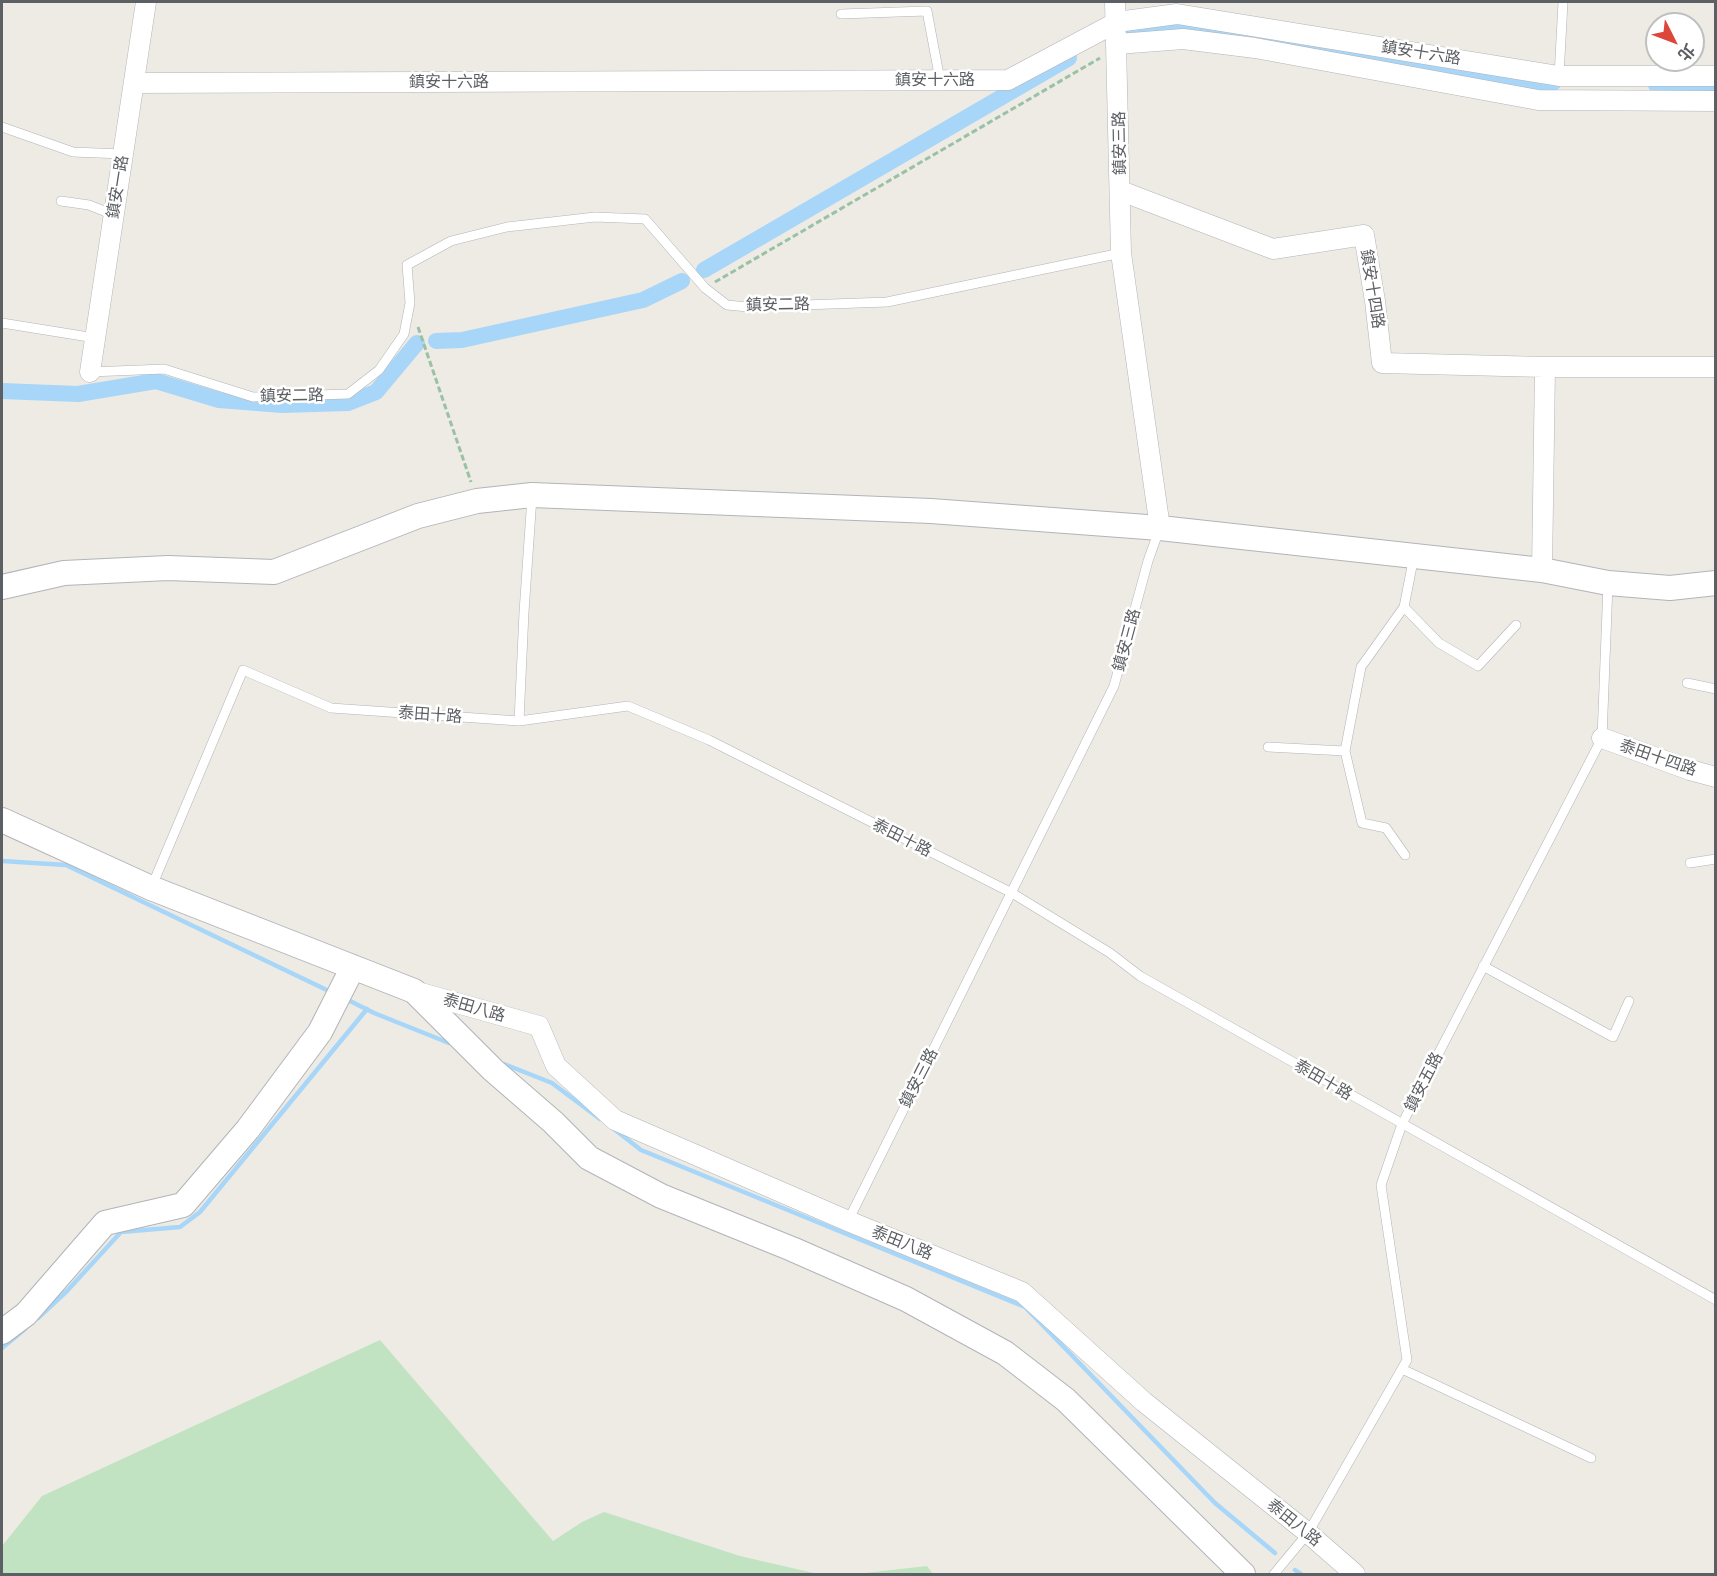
<!DOCTYPE html>
<html>
<head>
<meta charset="utf-8">
<style>
	body { margin:0 }
	#map { position:relative; width:1717px; height:1576px; overflow:hidden; background:#edebe4; font-family:Inter,"Noto Sans TC",sans-serif }
	canvas { display:block }
	.frame { position:absolute; inset:0; border:3px solid #5c5f63; pointer-events:none }
	.north { position:absolute; left:1645px; top:12px; width:60px; height:60px; box-sizing:border-box; background:#fff; border:2px solid #bebfc1; border-radius:50%; rotate:132deg; font-size:16px; font-weight:700; line-height:24px; text-align:center; color:#5c5f63 }
	.north::after { content:''; display:block; margin:auto; width:21px; height:27px; background:#dc463b; clip-path:polygon(50% 0,100% 100%,50% 72%,0 100%) }
</style>
</head>
<body>
<div id="map">
<canvas width="1717" height="1576"></canvas>
<div class="frame"></div>
<div class="north">北</div>
</div>
<script>
const g = document.querySelector('canvas').getContext('2d');
g.lineJoin = 'round';
function fill(path, color) {
  g.fillStyle = color;
  g.fill(path, 'evenodd');
}
function strokePath(path, color, width, dash) {
  g.strokeStyle = color;
  g.lineWidth = width;
  g.lineCap = dash ? 'butt' : 'round';
  g.setLineDash(dash || []);
  g.stroke(path);
}
function drawText(font, color, halo, rows, align = 'center') {
  g.font = font + ' Inter,"Noto Sans TC",sans-serif';
  g.lineWidth = 5;
  g.setLineDash([]);
  g.textBaseline = 'middle';
  g.strokeStyle = halo;
  g.fillStyle = color;
  for (const [text, x, y, turn = 0] of rows) {
    g.save();
    g.translate(x, y);
    g.rotate((+turn || 0) * Math.PI / 180);
    g.textAlign = isNaN(turn) ? turn : align;
    if (halo) g.strokeText(text, 0, 0);
    g.fillText(text, 0, 0);
    g.restore();
  }
}
fill(new Path2D(`
	M380 1340 553 1541 582 1522 604 1512 740 1556 818 1574H2V1546L42 1496Z
	M927 1566 933 1574H856Z`), '#c2e3c2');
strokePath(new Path2D(`
	M2 861 66 865 333 993
	M346 999 374 1013 449 1043
	M504 1064 552 1083 600 1119
	M614 1129 641 1150 1025 1307 1215 1503 1275 1553
	M38 1318 67 1291 121 1232 180 1227 200 1212 367 1009
	M2 1348 25 1329
	M1295 1570 1301 1574`), '#a8d6f8', 4.5);
strokePath(new Path2D(`
	M1121 35 1163 26 1206 28 1490 77 1553 83
	M1656 85 1716 87
	M704 270 1069 58
	M436 341 462 340 643 300 682 281
	M2 391 78 394 156 381 219 400 282 405 348 403 376 392 417 343`), '#a8d6f8', 16);
const service = new Path2D(`
	M841 14 927 11 940 80
	M1559 76 1563 2
	M2 127 73 152 123 154
	M61 201 89 205 114 215
	M2 323 95 338
	M90 372 164 369 253 397 348 394 379 370 404 334 410 303 407 265 451 241 507 227 595 217 645 219 705 288 727 305 748 307 887 302 1121 253
	M1404 607 1439 643 1478 666 1516 625
	M1687 683 1716 689
	M519 721 524 612 532 497
	M1268 747 1345 751
	M1405 855 1386 828 1362 823 1345 751 1361 667 1404 607 1414 556
	M1690 863 1716 859
	M152 886 243 670 331 708 519 721 628 706 709 740 1012 893 1110 953 1140 976 1716 1300
	M1483 966 1613 1037 1629 1001
	M848 1221 1114 686 1148 561 1159 530
	M1402 1369 1591 1458
	M1274 1574 1308 1533 1407 1360 1381 1185 1402 1124 1602 738 1608 584`);
const minor = new Path2D(`
	M1115 2 1121 253 1160 528
	M1118 44 1183 39 1255 48 1538 100 1716 101
	M134 83 1008 80 1117 22 1177 14 1559 76H1716
	M1121 191 1273 249 1364 235 1375 301 1382 363 1545 367
	M90 372 146 2
	M1542 570 1545 367H1716
	M1602 738 1690 770 1716 777
	M414 991 539 1026 556 1066 615 1120 848 1221 1022 1292 1144 1402 1308 1533 1355 1574`);
const tertiary = new Path2D(`
	M2 587 64 573 168 568 274 572 418 516 477 501 532 495 931 511 1160 528 1542 570 1608 583 1670 588 1716 583
	M2 820 151 888 414 991 493 1070 553 1122 589 1158 661 1196 792 1249 906 1299 1005 1353 1066 1400 1243 1574
	M2 1332 26 1314 105 1223 183 1205 248 1129 320 1032 353 967`);
strokePath(service, '#b1b4b8', 10);
strokePath(minor, '#b1b4b8', 21);
strokePath(tertiary, '#b1b4b8', 26);
strokePath(new Path2D(`
	M715 282 1100 58
	M418 327 471 482`), '#9ac1a5', 3, [6, 3]);
strokePath(service, '#fff', 9);
strokePath(minor, '#fff', 20);
strokePath(tertiary, '#fff', 24);
drawText('16px', '#5c5f63', '#fff', [
	["鎮安十六路",1421,53,9],
	["鎮安十六路",935,80],
	["鎮安十六路",449,82],
	["鎮安三路",1120,143,-91],
	["鎮安一路",118,187,-81],
	["鎮安十四路",1372,289,81],
	["鎮安二路",778,305,-1],
	["鎮安二路",292,396,-1],
	["鎮安三路",1127,640,-75],
	["泰田十路",430,715,4],
	["泰田十四路",1658,758,19],
	["泰田十路",902,838,27],
	["泰田八路",474,1008,16],
	["鎮安三路",919,1078,-63],
	["泰田十路",1323,1080,30],
	["鎮安五路",1424,1082,-63],
	["泰田八路",902,1243,22],
	["泰田八路",1294,1523,39]
]);
</script>
</body>
</html>
